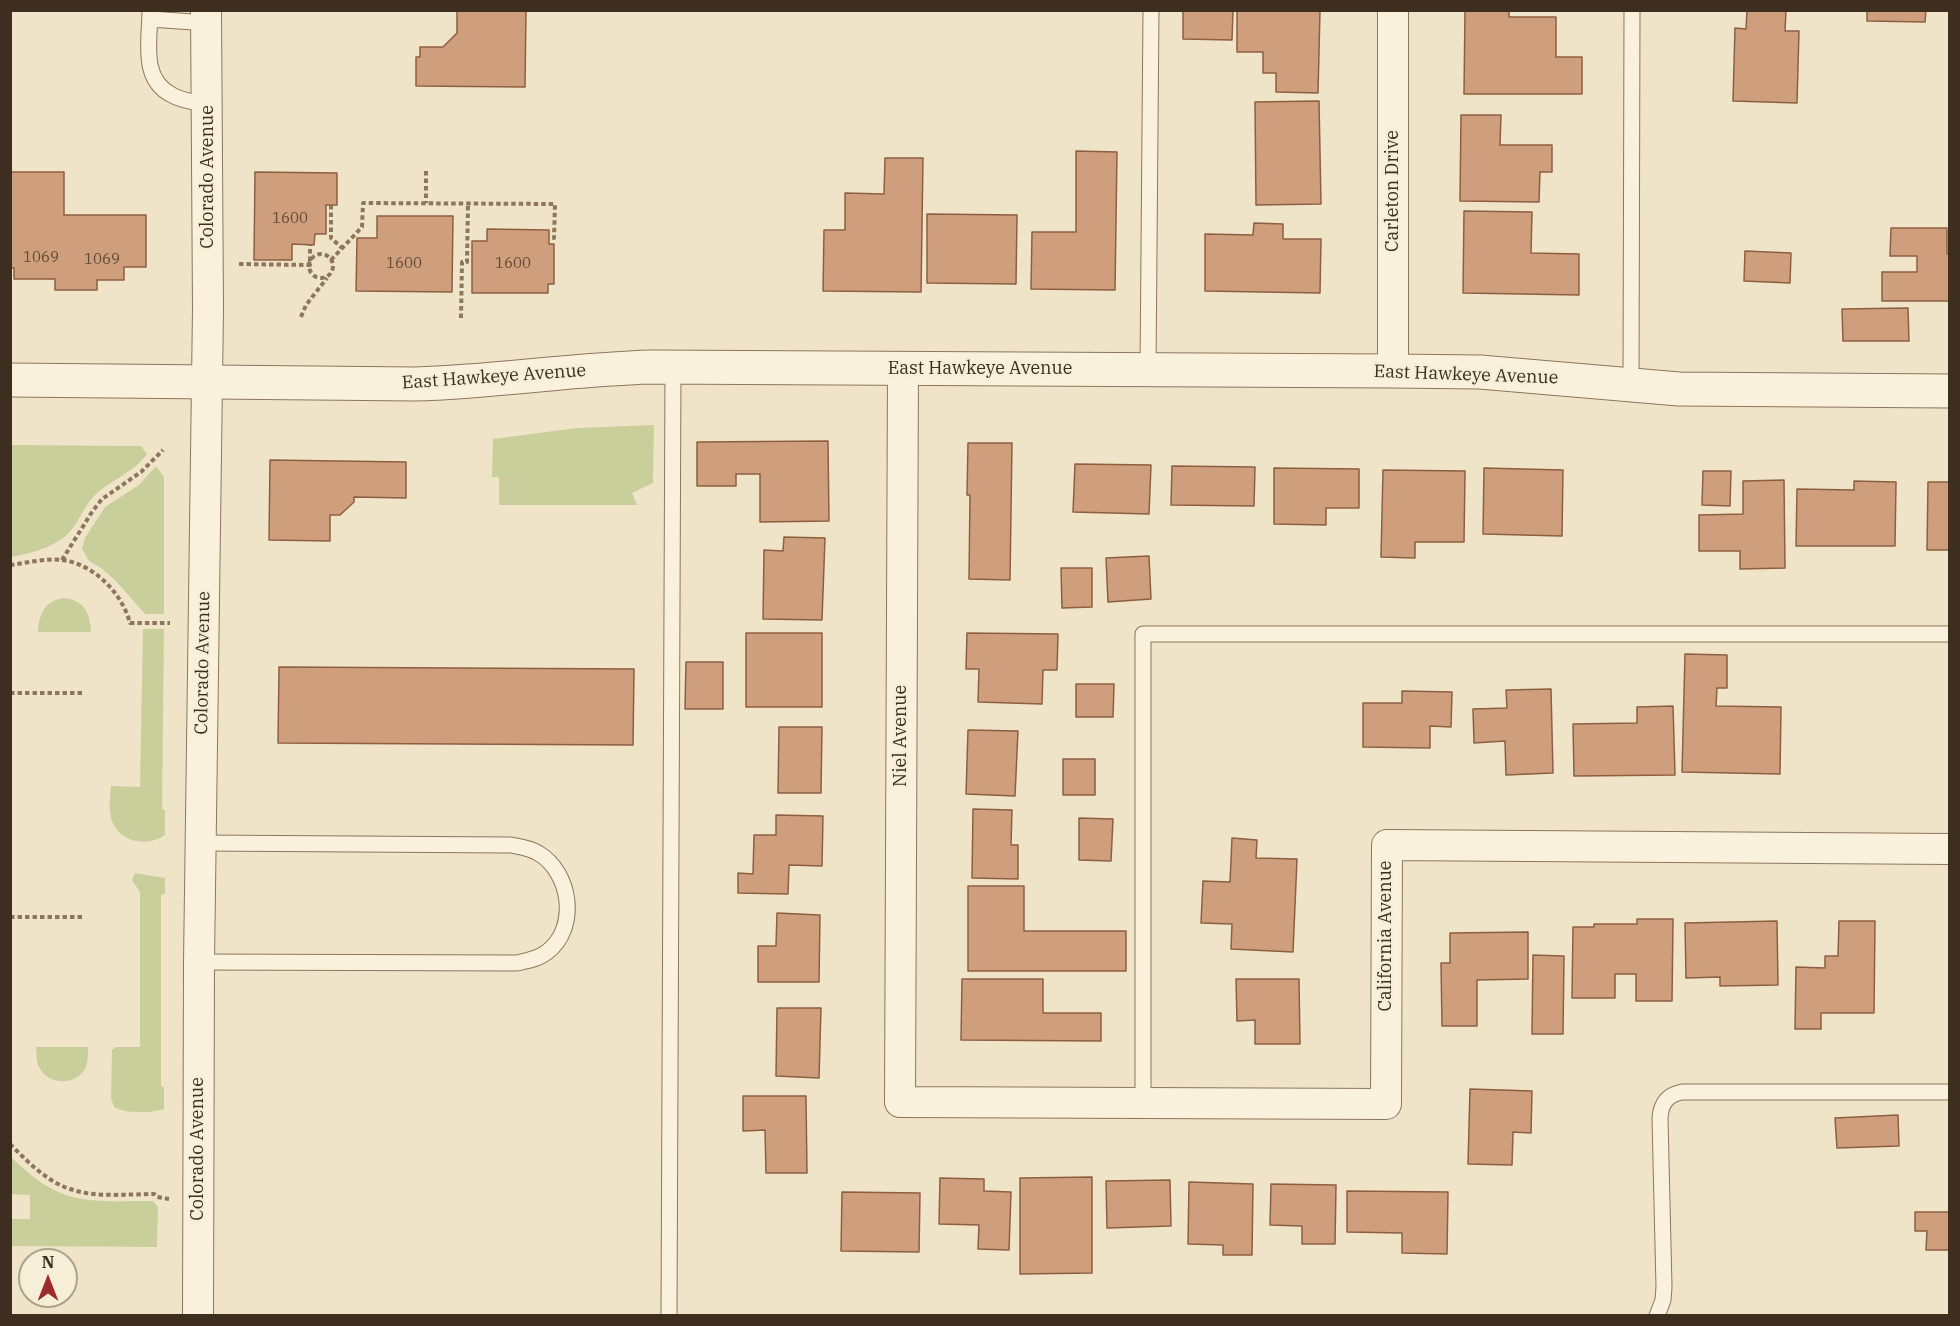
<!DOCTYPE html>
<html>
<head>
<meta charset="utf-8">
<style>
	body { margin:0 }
	#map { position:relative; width:1960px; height:1326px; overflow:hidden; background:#f0e4c8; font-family:"IBM Plex Serif",serif }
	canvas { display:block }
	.frame { position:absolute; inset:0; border:12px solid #3d2e20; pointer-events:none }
	.north { position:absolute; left:18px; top:1248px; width:60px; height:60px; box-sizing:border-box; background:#f7eed8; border:2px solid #ada18e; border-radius:50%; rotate:0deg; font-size:16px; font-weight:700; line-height:24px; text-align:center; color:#3d2e20 }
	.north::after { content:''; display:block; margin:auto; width:21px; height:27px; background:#9e2a2b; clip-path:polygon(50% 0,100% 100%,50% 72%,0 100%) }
</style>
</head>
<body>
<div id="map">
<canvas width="1960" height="1326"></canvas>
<div class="frame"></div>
<div class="north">N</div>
</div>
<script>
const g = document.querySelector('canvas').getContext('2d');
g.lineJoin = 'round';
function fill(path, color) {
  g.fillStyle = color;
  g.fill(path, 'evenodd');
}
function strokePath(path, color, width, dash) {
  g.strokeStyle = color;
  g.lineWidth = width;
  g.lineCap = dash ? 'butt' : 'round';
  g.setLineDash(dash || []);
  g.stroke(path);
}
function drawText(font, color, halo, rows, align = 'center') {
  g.font = font + ' "IBM Plex Serif",serif';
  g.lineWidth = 5;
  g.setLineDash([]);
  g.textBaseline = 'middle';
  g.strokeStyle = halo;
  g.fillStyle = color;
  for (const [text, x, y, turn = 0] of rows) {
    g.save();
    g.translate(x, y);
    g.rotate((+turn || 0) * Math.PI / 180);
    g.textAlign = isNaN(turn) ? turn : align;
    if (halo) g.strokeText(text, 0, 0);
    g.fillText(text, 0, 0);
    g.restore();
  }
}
fill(new Path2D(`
	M654 425 653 483 632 493 637 505H499V477H492L493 439 577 428Z
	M11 445 141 446 147 454C133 473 113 479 96 494 87 503 82 514 75 525 62 546 33 553 11 557Z
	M156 466 164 477V614H145L115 580 101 568 88 560 82 548 85 538 105 507 139 485Z
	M65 598C85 601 90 613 91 632H38C39 613 45 600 65 598Z
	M143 629H164L162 809 165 810V835C148 847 120 843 112 821 108 810 110 797 111 786L140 787Z
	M135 873 165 878V894L161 895V1086L164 1087V1109C151 1113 126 1114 114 1107L111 1098 112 1050 116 1047H140V892L132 880Z
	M88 1047C88 1054 88 1061 86 1067 77 1086 48 1086 39 1067 36 1061 37 1054 36 1047Z
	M10 1156C61 1207 86 1201 153 1201L158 1207 157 1247 11 1246V1219H30V1195L11 1194Z`), '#c9cf9b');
const building = new Path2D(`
	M457 10H526L525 87 416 86V57H420V47H443L457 33Z
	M1183 10H1233L1232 40 1183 39Z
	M1237 10H1320L1318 93 1276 92V73H1263V52H1237Z
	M1465 10H1509V17H1556V57H1582V94H1464Z
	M1747 10H1786L1785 31H1799L1797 103 1733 101 1735 28 1746 29Z
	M1867 10H1926L1925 22 1867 21Z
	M1319 101 1321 204 1256 205 1255 102Z
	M1461 115H1501L1500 145H1552V172H1540L1539 202 1460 201Z
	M1076 151 1117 152 1115 290 1031 289 1032 232H1076Z
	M885 158H923L921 292 823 291 824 230H845V193L884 194Z
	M10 172H64V215H146V267H124V280H97V290H55V279H14V268H10Z
	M255 172 337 173V205H326V234H315L314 245 292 244V260H254Z
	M1464 211 1532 212 1531 253 1579 254V295L1463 293Z
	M927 214 1017 215 1016 284 927 283Z
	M377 216H453L452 292 356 291 357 238H377Z
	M1254 223 1283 224V239H1321L1320 293 1205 291V234L1253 235Z
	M1891 228H1947V254H1950V301H1882V272H1917V256H1890Z
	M487 229 549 230V244H554V284H548V293H472V241H487Z
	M1745 251 1791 253 1790 283 1744 281Z
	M1908 308 1909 341H1843L1842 309Z
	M828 441 829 521 760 522V474H736V486H697V442Z
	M968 443H1012L1010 580 969 579 970 495H967Z
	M270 460 406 462V498L354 497V502L340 515H330V541L269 540Z
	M1075 464 1151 465 1149 514 1073 512Z
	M1172 466 1255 467 1254 506 1171 505Z
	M1274 468 1359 469V508H1326V525L1274 524Z
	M1484 468 1563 470 1562 536 1483 534Z
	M1383 470 1465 471 1464 542H1415V558L1381 557Z
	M1703 471H1731L1730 506 1702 505Z
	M1784 480 1785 568 1740 569V551H1699V515L1743 514V481Z
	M1854 481 1896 482 1895 546H1796L1797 489 1854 490Z
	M1928 482H1950V550H1927Z
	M784 537 825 538 822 620 763 619 764 550 783 551Z
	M1149 556 1151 599 1108 602 1106 558Z
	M1061 568H1092V607L1062 608Z
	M746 633H822V707H746Z
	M967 633 1058 634 1057 670H1043L1042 704 978 702 979 669H966Z
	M1685 654 1727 655V688H1717L1716 706 1781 707 1780 774 1682 772Z
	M686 662H723V709H685Z
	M279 667 634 669 633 745 278 743Z
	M1076 684H1114L1113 717H1076Z
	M1551 689 1553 773 1506 775 1505 741 1474 743 1473 709 1507 708 1506 690Z
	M1402 691 1452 692 1451 727 1430 726V748L1363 747V703H1402Z
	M1673 706 1675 775 1574 776 1573 724 1637 723V707Z
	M779 727H822L821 793H778Z
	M968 730 1018 731 1015 796 966 794Z
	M1063 759H1095V795H1063Z
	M973 809 1012 810 1011 845H1018V879L972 878Z
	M776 815 823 816 822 866 789 865 788 894 738 893V873L753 874 754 835H776Z
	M1079 818 1113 819 1111 861 1079 860Z
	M1232 838 1257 840 1256 858 1297 859 1293 952 1231 949 1232 924 1201 923 1203 881 1230 882Z
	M968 886H1024V931H1126V971H968Z
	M777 913 820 915 819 982H758V946H776Z
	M1637 919H1673L1672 1001H1636V974H1615V998H1572L1573 927H1594V924H1637Z
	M1777 921 1778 985 1720 986V977L1686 978 1685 923Z
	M1839 921H1875L1874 1013H1821V1029H1795L1796 967 1825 968V956H1838Z
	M1528 932V979L1477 980V1026H1442L1441 963H1450V933Z
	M1533 955 1564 956 1563 1034H1532Z
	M962 979H1043V1013H1101V1041L961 1040Z
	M1236 979H1299L1300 1044H1255V1020L1237 1021Z
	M777 1008H821L819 1078 776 1076Z
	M1470 1089 1532 1091 1531 1133 1513 1132 1512 1165 1468 1164Z
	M743 1096H806L807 1173H766L765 1130 743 1131Z
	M1898 1115 1899 1146 1837 1148 1835 1118Z
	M1092 1177V1273L1020 1274V1178Z
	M940 1178 984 1179V1191L1011 1192 1009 1250 978 1249 979 1225 939 1224Z
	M1170 1180 1171 1226 1107 1228 1106 1181Z
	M1189 1182 1253 1184 1252 1255H1223V1245L1188 1244Z
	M1271 1184 1336 1185 1335 1244H1302V1226L1270 1225Z
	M1347 1191 1448 1192 1447 1254 1402 1253V1233L1347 1232Z
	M842 1192 920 1193 919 1252 841 1251Z
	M1915 1212H1950V1250H1926L1927 1231H1915Z`);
fill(building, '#cf9f7d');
strokePath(building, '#8d5f41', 1.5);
const service = new Path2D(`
	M150 10C150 40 140 79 172 95 182 101 196 102 208 105
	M150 19 207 23
	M1148 370 1151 10
	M1631 384 1632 10
	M199 962 517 963C527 961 538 959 547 952 579 928 571 872 538 853 530 848 520 847 511 845L200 843
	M1143 1103V634H1950
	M669 1316 673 367
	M1657 1316 1663 1300 1664 1287 1660 1118C1661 1103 1667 1095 1682 1092H1950`);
const minor = new Path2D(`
	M1393 10V371
	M903 369 900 1102 1386 1104 1387 845 1950 849
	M198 1316 199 962 208 309 206 10`);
const tertiary = new Path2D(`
	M10 380 415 384C494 382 573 369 652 367L1393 371 1480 372 1679 389 1950 391`);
strokePath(service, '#8d765c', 17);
strokePath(minor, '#8d765c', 32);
strokePath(tertiary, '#8d765c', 35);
strokePath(new Path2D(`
	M426 171V203
	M331 205V238L342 248
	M309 266a12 12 0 1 1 24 0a12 12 0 1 1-24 0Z
	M331 260 362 227 363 203 555 204 554 238H549
	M239 264 310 265V245
	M301 317 306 305 327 278
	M461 318 462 262H467L468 203
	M62 560 92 512 102 499 141 472 163 450
	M10 565C27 563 45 558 62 560 94 564 122 593 130 623H170
	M10 653 11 652
	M10 693H85
	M10 722H11
	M10 917H85
	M10 1144C28 1162 46 1181 70 1189 95 1198 127 1194 154 1194L157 1197 169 1199`), '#8d765c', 4, [4.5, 3]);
strokePath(service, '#faf1dc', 15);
strokePath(minor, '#faf1dc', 30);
strokePath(tertiary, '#faf1dc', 33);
drawText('15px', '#624a37', null, [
	["1600",290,219],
	["1069",41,258],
	["1069",102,260],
	["1600",404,264],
	["1600",513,264]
]);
drawText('18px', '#3d2e20', '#f7eed8', [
	["Colorado Avenue",208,177,-90],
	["Carleton Drive",1393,191,-90],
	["East Hawkeye Avenue",980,369],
	["East Hawkeye Avenue",1466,375,2],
	["East Hawkeye Avenue",494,377,-4],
	["Colorado Avenue",203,663,-89],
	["Niel Avenue",901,736,-90],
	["California Avenue",1386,936,-90],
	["Colorado Avenue",198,1149,-90]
]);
</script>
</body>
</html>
